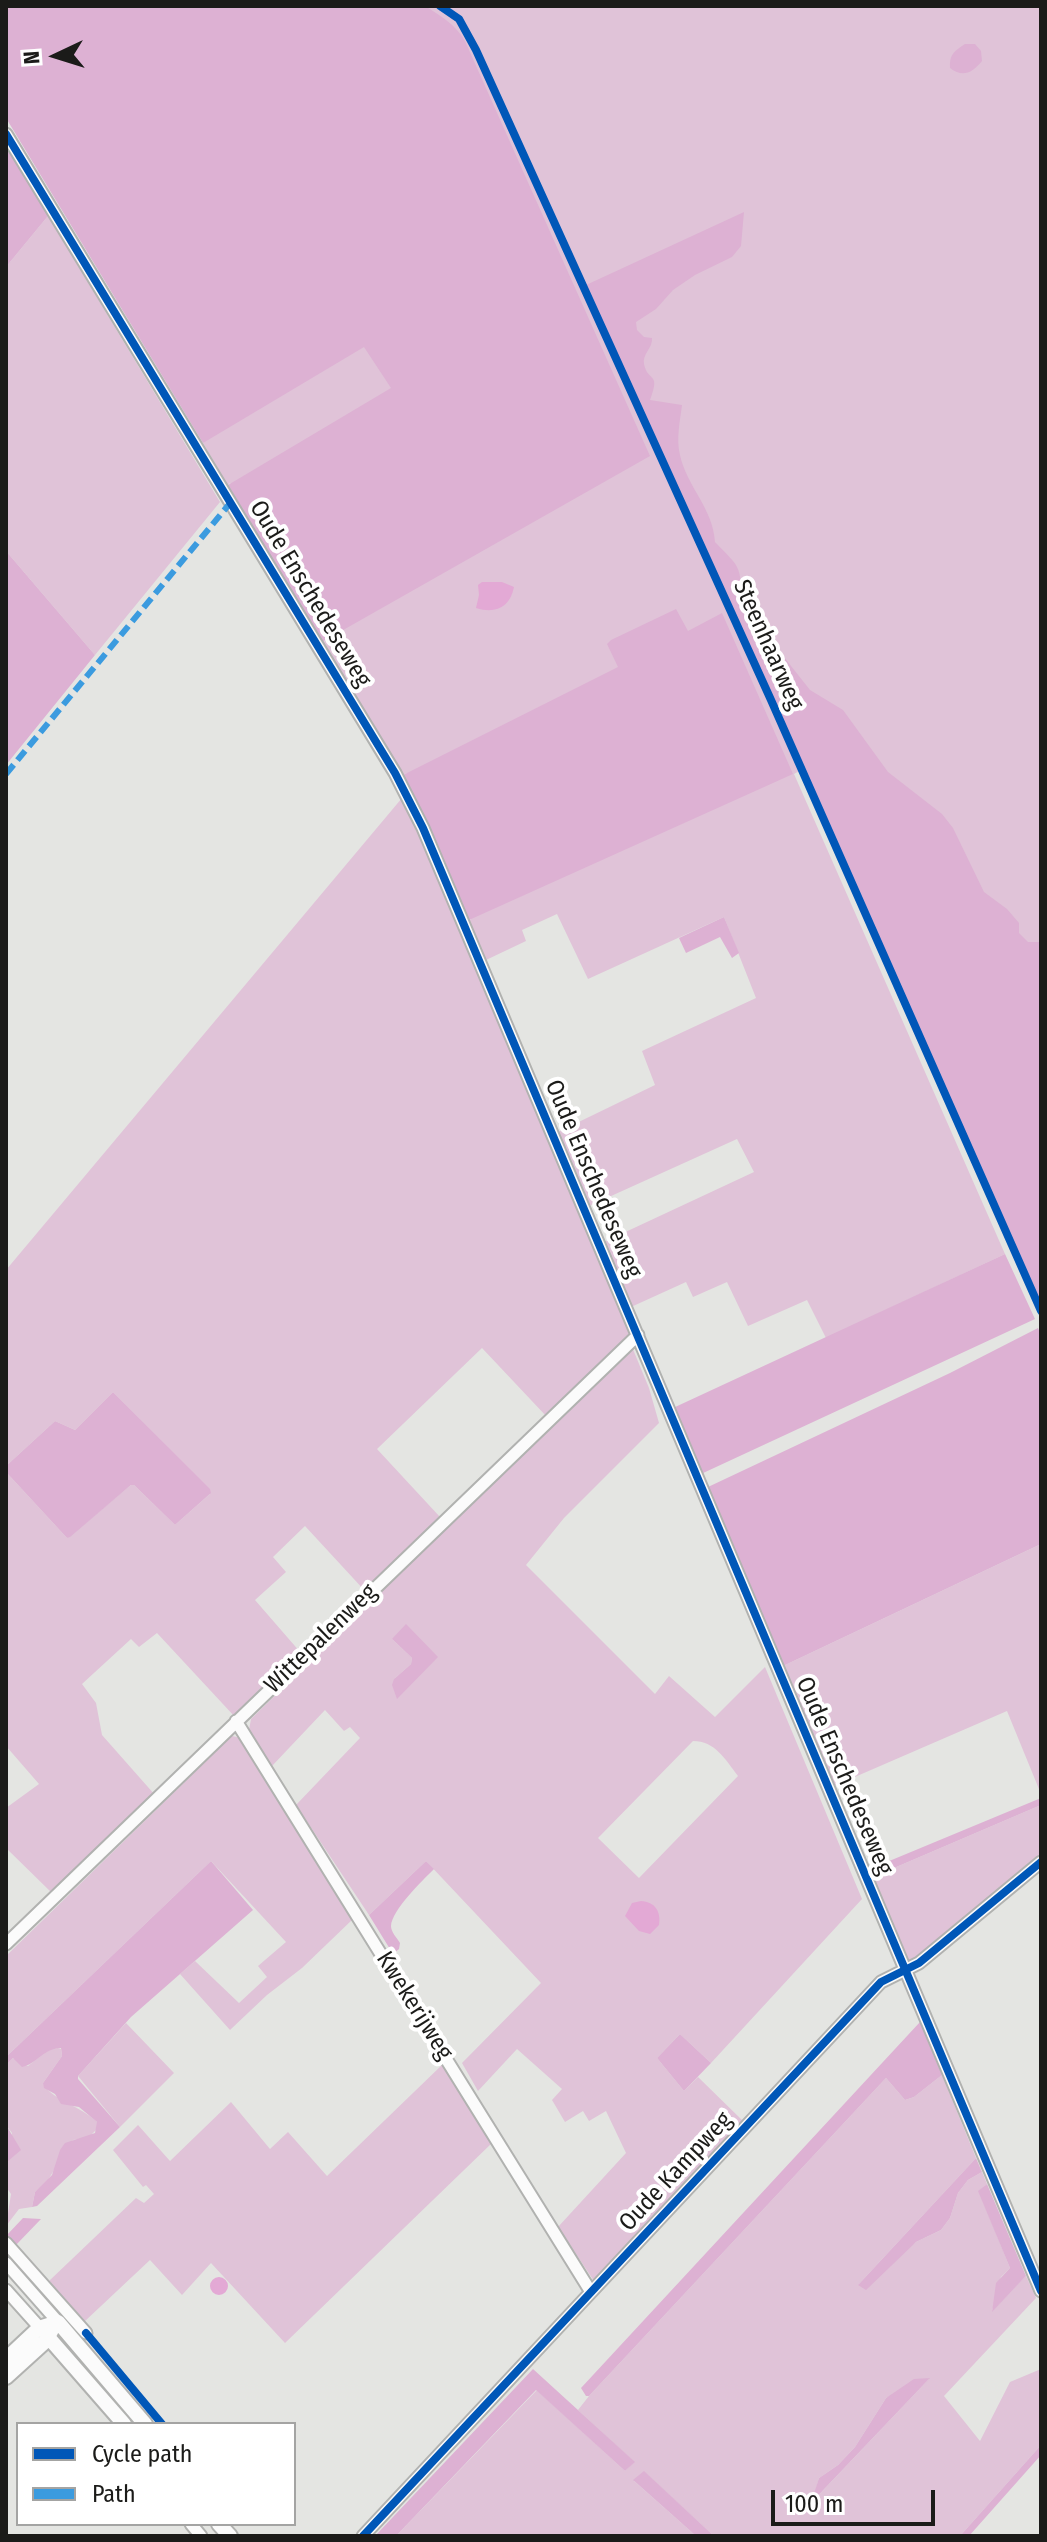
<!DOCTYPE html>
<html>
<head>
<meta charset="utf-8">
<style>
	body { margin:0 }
	#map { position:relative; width:1047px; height:2542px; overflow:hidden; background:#e4e5e2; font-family:"Fira Sans Condensed",sans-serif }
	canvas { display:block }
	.frame { position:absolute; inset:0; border:8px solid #1b1b19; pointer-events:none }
	.legend { position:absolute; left:16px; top:2422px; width:280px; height:104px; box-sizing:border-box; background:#fff; border:2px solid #a4a4a3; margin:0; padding:10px 14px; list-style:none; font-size:24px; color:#1b1b19 }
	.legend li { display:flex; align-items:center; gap:16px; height:40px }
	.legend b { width:40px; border:2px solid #a4a4a3 }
	.north { position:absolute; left:16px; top:16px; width:80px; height:80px; -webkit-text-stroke:6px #fff; paint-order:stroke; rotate:266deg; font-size:22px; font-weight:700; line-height:32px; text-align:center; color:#1b1b19 }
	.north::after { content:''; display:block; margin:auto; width:28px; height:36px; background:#1b1b19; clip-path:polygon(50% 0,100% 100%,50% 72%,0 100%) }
	.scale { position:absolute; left:771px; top:2490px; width:164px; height:36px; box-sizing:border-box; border:4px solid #1b1b19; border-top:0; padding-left:10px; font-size:24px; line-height:28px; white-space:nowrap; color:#1b1b19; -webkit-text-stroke:6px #fff; paint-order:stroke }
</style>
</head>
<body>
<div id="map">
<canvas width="1047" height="2542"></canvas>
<div class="frame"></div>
<ul class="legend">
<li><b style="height:10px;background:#0057b8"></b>Cycle path</li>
<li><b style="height:10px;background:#3b9bdf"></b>Path</li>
</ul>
<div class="north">N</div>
<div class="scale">100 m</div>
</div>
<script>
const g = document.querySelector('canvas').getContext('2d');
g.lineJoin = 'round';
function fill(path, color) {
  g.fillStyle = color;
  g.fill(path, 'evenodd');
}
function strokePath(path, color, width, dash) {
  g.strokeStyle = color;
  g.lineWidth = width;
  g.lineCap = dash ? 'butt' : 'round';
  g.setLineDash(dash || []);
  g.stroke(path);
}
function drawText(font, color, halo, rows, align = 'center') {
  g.font = font + ' "Fira Sans Condensed",sans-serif';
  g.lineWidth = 8;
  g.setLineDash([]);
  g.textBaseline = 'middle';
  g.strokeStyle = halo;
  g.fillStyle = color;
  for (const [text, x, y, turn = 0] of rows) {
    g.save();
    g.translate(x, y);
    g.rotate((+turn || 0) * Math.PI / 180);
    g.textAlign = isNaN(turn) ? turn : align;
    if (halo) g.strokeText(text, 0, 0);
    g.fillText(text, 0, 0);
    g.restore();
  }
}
fill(new Path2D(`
	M6 6H1041V1304L803 769 794 774 1005 1254 826 1338 807 1300 748 1326 727 1282 693 1297 686 1282 631 1307 604 1242 754 1172 737 1139 589 1206 558 1132 655 1085 642 1051 756 998 724 917 588 979 557 914 522 930 526 941 486 960 469 920 471 919 407 773 403 775 322 642 326 641 230 483 228 485 203 443 205 441Z
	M48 216 220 502 95 655 6 551V267Z
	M402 798 423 842 630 1330 629 1336 547 1417 482 1348 377 1449 440 1517 365 1591 305 1526 273 1557 286 1572 255 1600 301 1653 235 1717 157 1633 139 1647 131 1639 82 1684 96 1703 102 1735 155 1795 53 1894 6 1848V1808L39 1784 6 1746V1472L67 1538 131 1485H134L175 1525 210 1494V1490L113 1392 75 1430 55 1421 6 1466V1270Z
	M632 1347 649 1388 659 1423 564 1518 526 1565 655 1694 669 1676 715 1717 765 1667 862 1899 711 2063 680 2034 657 2058 684 2091 698 2077 743 2121 601 2278 594 2281 558 2227 626 2153 606 2111 589 2121 583 2111 565 2122 552 2100 562 2089 517 2049 478 2091 462 2063 541 1983 426 1861 369 1915 296 1805 360 1738 350 1727 344 1731 325 1710 272 1766 249 1730 251 1719ZM392 1639 437 1657 394 1679 411 1664 412 1658ZM693 1741C715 1741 725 1759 738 1776L639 1878 598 1838Z
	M1041 1544V1794L1007 1711 834 1786 783 1666Z
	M232 1736 241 1738 353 1919 302 1968 267 1995 230 2030 180 1974 195 1961 239 2003 267 1977 258 1966 286 1942 211 1861 6 2057V1956Z
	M1041 1805V1854L913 1963H909L873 1877Z
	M126 2023 174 2073 120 2127 78 2076Z
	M58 2048 61 2049 62 2056 43 2083C51 2100 81 2106 97 2122V2129L89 2137 73 2140 46 2183 35 2192 32 2207 19 2209 6 2226 11 2194 6 2187V2161L12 2133 6 2125V2065L13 2058 28 2066 50 2049Z
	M443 2064 492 2143 285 2343 211 2263 182 2295 150 2260 84 2322 49 2281 136 2198 144 2203 154 2194 146 2185 143 2187 113 2150 138 2125 170 2161 231 2102 270 2149 288 2132 327 2176Z
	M942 2075 976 2158 858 2285 916 2242 941 2230 950 2218 958 2193 968 2180 982 2172 987 2184 979 2191 1010 2268 1001 2277 992 2311 1026 2276 1036 2298 944 2396 980 2441 1010 2382 1041 2369V2445L960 2536H714L644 2472 634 2481 696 2536H396L537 2390 625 2471 634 2462 578 2410 589 2396 886 2078 905 2100 914 2097ZM929 2378V2379L813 2501 819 2478 838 2465 855 2447 886 2398Z`), '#e0c3d8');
fill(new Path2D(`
	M6 6H425C441 16 456 25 465 41L650 456 322 642 228 485 391 388 364 347 203 443 6 118Z
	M965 44H975L981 51 982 61C972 73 963 78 950 68 949 55 954 51 965 44Z
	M6 146 48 216 6 267Z
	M744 212 741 246 732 257 695 275 673 290 656 309 636 322 637 330 644 337 652 338C653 348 642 354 644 364 648 383 661 371 650 400L682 405C680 422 676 438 680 455 687 487 713 508 715 542 741 569 740 564 742 602L759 615 776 647 810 690 843 710 888 772 942 814 953 828 984 892 1007 909 1019 923V933L1028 942H1041V1304L586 285Z
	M6 551 95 655 6 765Z
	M676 609 688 631 722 613 793 774 469 920 437 843 403 775 618 667 607 644 611 640Z
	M724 917 739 953 732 958 720 937 686 953 679 938Z
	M1005 1254 1035 1319 701 1474 673 1408Z
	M1038 1328 1041 1335V1544L783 1666 708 1487 950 1373Z
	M113 1392 210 1489 211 1493 175 1525 134 1485H131L70 1537 67 1538 6 1472V1466L55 1421 75 1430Z
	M406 1624 438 1657 397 1699 392 1685 394 1679 411 1664 412 1658 392 1639Z
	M1041 1798V1805L873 1877 870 1869Z
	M211 1861 253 1910 131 2017 78 2076V2079L120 2127 37 2206 32 2207 35 2192 52 2175 60 2150 65 2143 95 2133 97 2122 79 2107 61 2104 55 2094 44 2088 43 2083 62 2056 61 2048C44 2048 37 2064 22 2067L13 2058 6 2065V2057Z
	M426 1861 434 1869C422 1881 392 1910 391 1926 391 1932 397 1938 400 1943L399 1949 393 1954 369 1915Z
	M920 2022 942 2075 914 2097 905 2100 886 2078 589 2396H586L581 2388Z
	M680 2034 711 2063 684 2091 657 2058Z
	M6 2125 21 2150 8 2161H6Z
	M976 2158 982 2172 968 2180 958 2193 950 2218 941 2230 916 2242 866 2290 858 2285Z
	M987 2184 1026 2276 992 2312 996 2283 1010 2268 978 2191Z
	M23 2218 41 2219 16 2245 6 2236Z
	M533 2369 635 2462 625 2471 536 2390 396 2536H375Z
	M930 2378 811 2503 819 2478 838 2465 855 2447 886 2398 914 2379Z
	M1041 2445V2455L969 2536H960Z
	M644 2471 714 2536H696L633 2480Z`), '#ddb1d3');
fill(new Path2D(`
	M482 582H502L514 587C510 608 495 614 476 608L479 595 478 585Z
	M641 1901C655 1902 661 1911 659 1925L650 1934 639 1931 625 1916 632 1903Z
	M210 2286a9 9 0 1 1 18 0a9 9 0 1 1-18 0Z`), '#e3a9d5');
const minor = new Path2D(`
	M6 134 395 773 423 828 1041 2291
	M236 1721 591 2292
	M6 1944 638 1335
	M6 2243 86 2333
	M6 2263 58 2322 49 2338 6 2290
	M191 2524 201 2536
	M363 2536 881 1982 919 1963 1041 1862`);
const major = new Path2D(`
	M6 2359 39 2328 58 2322 145 2424
	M6 2377 49 2338 124 2424
	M219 2524 230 2536`);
strokePath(minor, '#b1b2b0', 15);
strokePath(major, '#b1b2b0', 18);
strokePath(minor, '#fbfbfb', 11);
strokePath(major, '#fbfbfb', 14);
strokePath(new Path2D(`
	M6 774 231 502`), '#3b9bdf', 6, [12, 6]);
strokePath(new Path2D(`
	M440 6 459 19 476 50 771 700 1041 1311
	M6 134 395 773 423 828 1041 2291
	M86 2333 162 2424
	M363 2536 881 1982 919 1963 1041 1862`), '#0057b8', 8);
drawText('24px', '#1b1b19', '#fff', [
	["Oude Enschedeseweg",310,594,59],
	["Steenhaarweg",768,645,66],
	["Oude Enschedeseweg",593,1179,67],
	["Wittepalenweg",321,1639,-44],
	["Oude Enschedeseweg",844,1776,67],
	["Kwekerijweg",414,2006,58],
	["Oude Kampweg",676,2172,-47]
]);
</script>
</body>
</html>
